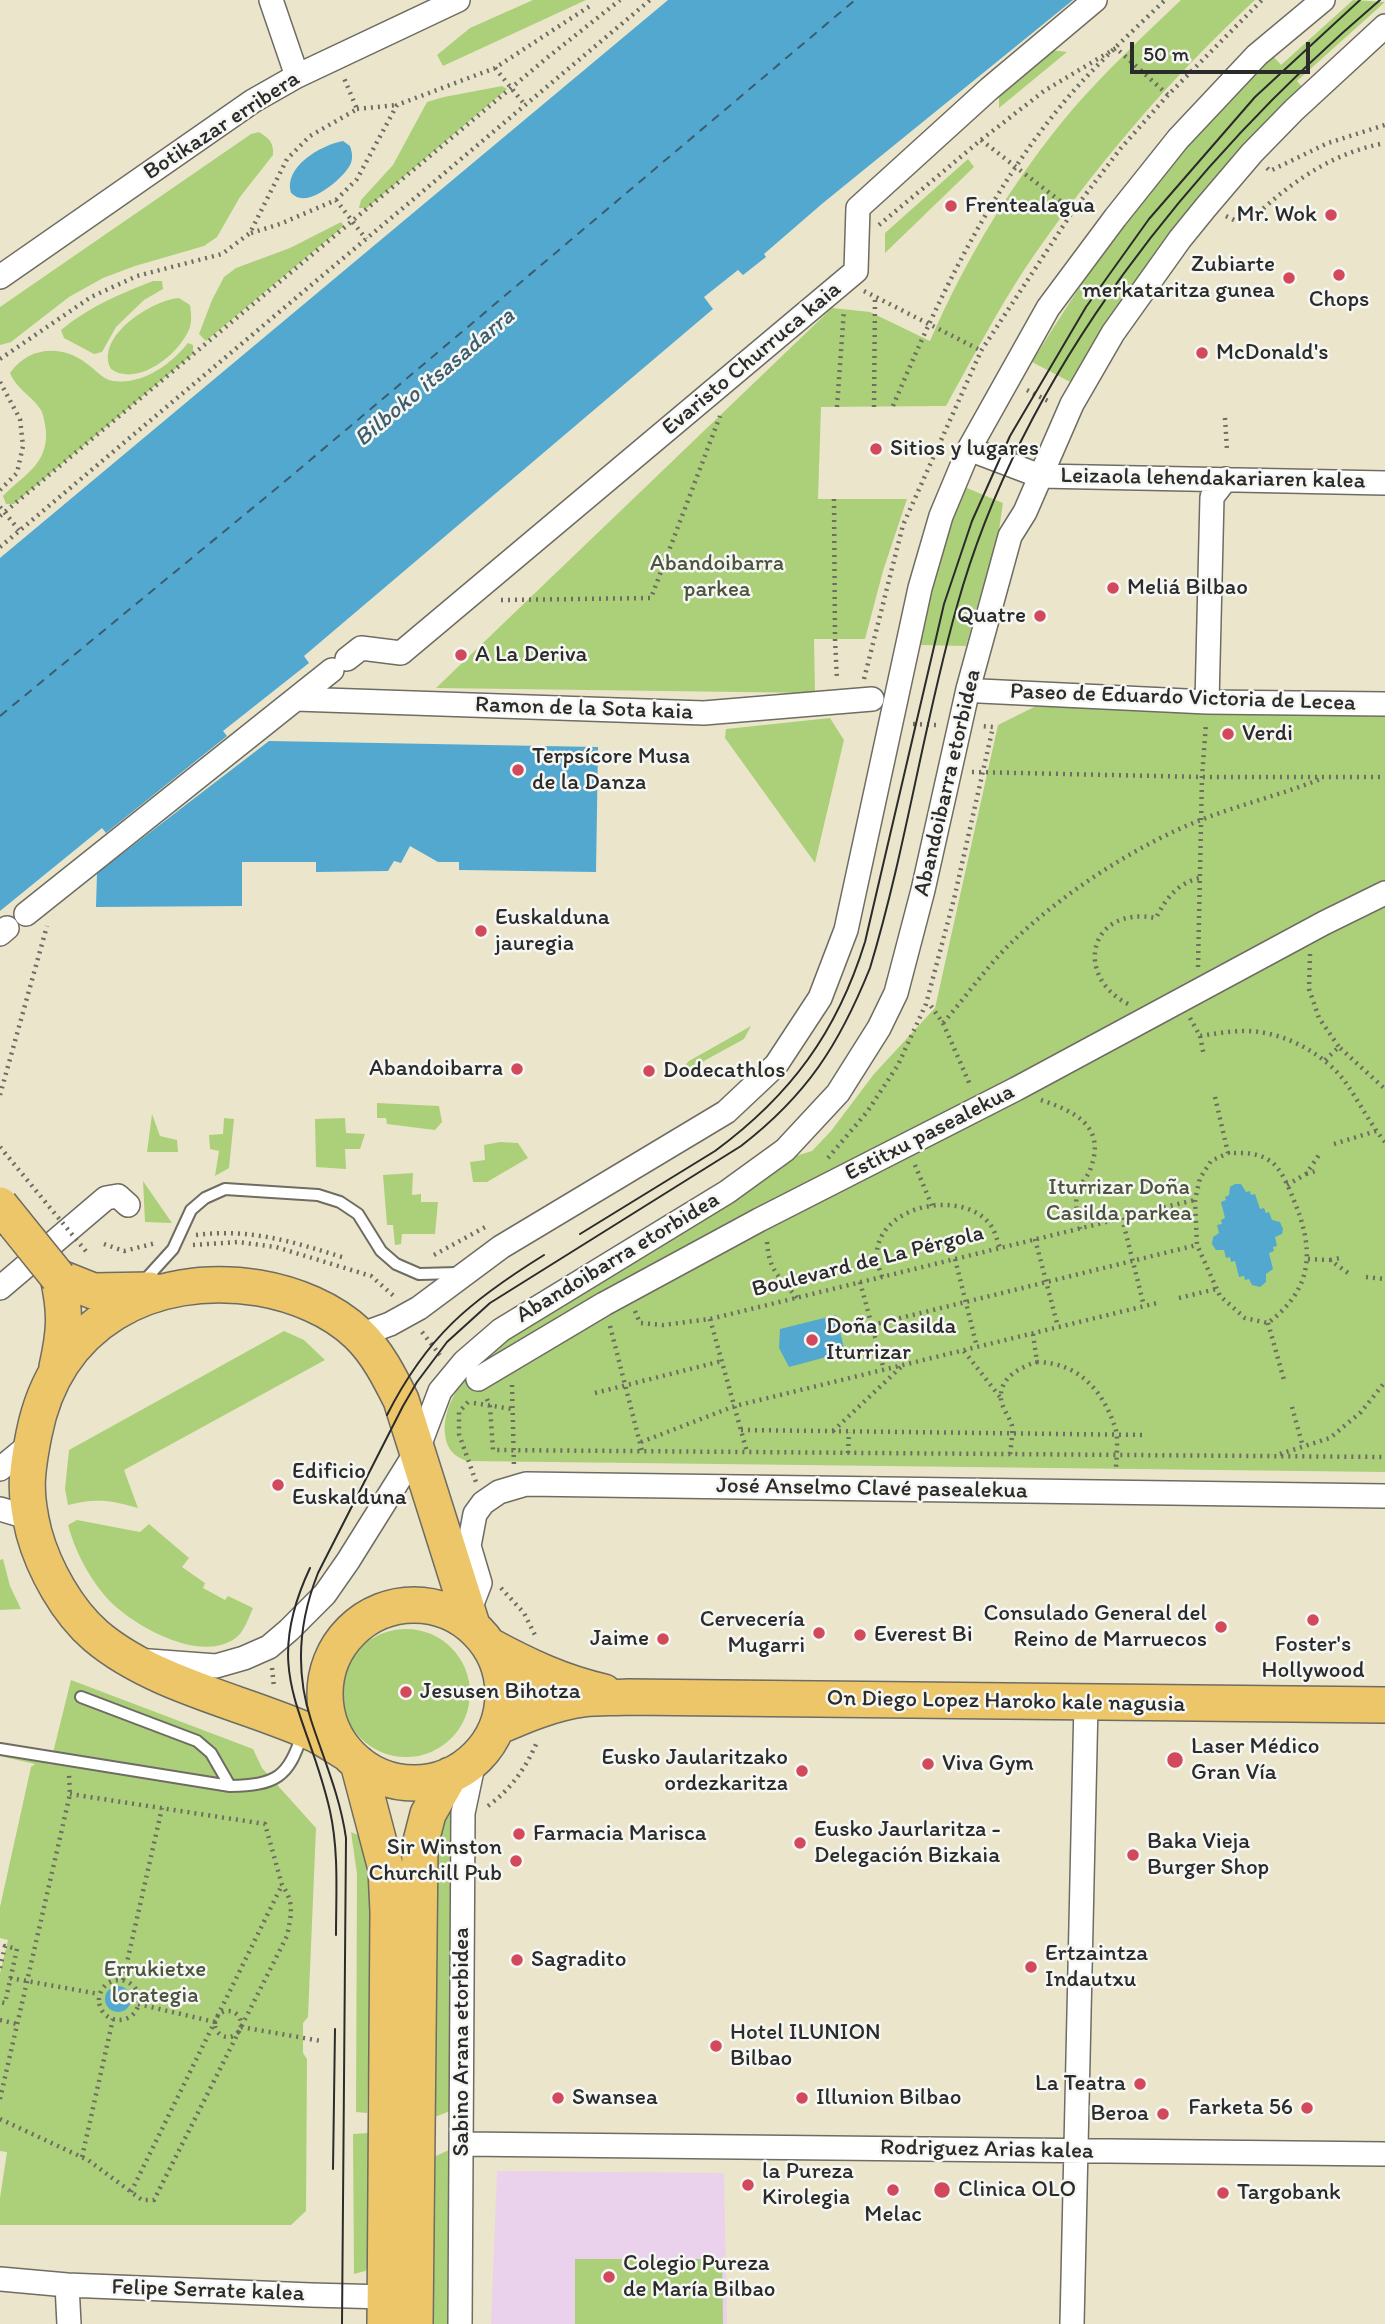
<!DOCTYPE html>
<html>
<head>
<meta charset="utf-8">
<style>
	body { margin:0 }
	#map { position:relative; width:1385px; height:2324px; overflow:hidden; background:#ebe6cb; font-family:Itim,sans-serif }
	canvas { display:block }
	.scale { position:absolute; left:1130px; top:42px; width:180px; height:32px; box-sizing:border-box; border:4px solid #2b2b2b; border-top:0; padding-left:9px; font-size:21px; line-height:24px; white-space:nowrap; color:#2b2b2b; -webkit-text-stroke:5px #f6f6f2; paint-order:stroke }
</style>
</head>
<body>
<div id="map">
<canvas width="1385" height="2324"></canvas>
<div class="scale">50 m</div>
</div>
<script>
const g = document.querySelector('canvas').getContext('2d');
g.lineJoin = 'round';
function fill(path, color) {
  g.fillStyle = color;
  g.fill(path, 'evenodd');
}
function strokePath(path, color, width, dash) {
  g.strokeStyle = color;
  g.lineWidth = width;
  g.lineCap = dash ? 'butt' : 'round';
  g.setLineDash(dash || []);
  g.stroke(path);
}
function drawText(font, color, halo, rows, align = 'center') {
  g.font = font + ' Itim,sans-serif';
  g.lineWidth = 5;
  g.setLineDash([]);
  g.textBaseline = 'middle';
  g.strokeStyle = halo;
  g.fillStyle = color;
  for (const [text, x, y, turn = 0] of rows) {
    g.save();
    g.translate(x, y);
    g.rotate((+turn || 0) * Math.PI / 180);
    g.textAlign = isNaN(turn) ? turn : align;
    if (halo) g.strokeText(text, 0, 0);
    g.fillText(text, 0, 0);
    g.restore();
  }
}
fill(new Path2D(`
	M497 2171 724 2173 727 2324H491Z`), '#ead1ec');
fill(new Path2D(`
	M533 0H586L443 66 437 55 470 28Z
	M1181 0H1255C1169 79 1092 170 1026 267 997 311 972 359 946 406L821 407 818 499H907L883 571 865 639H814L815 693 436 688 832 308 870 312 930 341C966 258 1014 179 1072 110 1106 71 1143 36 1181 0Z
	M1353 0 1385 2 1297 81 1304 89 1253 137 1211 184 1171 233 1072 383 1032 362C1078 288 1126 214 1184 148 1212 116 1244 87 1273 56L1281 65Z
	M1051 50 1067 52 999 108V91Z
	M502 86 507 89 367 208H359L361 200 393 165 427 102 444 97Z
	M259 132C269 138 274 143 273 155L240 197 217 237 204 246 135 266 103 278 69 297 11 342 0 345V307L251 134Z
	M968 159 974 167 885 253V233Z
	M341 222 344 226 206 341 199 334 212 300 224 277 236 268 290 248Z
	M153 281H162L163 289 144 300 116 327 102 352 94 354 64 338 61 330C89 307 119 294 153 281Z
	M179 298 190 305C191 312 192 320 190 327 181 353 138 388 111 369 94 337 152 300 179 298Z
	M188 343 193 345V354L14 504H6L3 496C23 475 48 465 46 431 45 425 44 416 41 410 32 396 16 389 10 373 28 347 61 344 86 363 95 369 102 379 113 381 143 385 171 364 188 343Z
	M967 488 1003 503 999 530 966 646 918 645 947 521 957 495Z
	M1036 706 1385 713V1472L467 1461C454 1457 446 1448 445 1434 441 1383 502 1343 539 1317L789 1158 812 1151 831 1131 874 1074 935 1008 998 725Z
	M830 718 844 740 815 863 725 738 726 729Z
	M751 1026 744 1039 673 1078 689 1061Z
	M377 1103 439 1106 442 1122 435 1130 387 1124 386 1118H377Z
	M152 1114 160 1136 177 1140 178 1152H147Z
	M224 1118 234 1119 229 1168 215 1176 219 1151 210 1149 209 1135 223 1134Z
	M345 1118 346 1133 365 1134 360 1149H345L346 1169 316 1167 315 1119Z
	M500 1142 518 1143 528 1158 487 1182H473L470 1162 485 1160 484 1145Z
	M413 1173 412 1195 421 1194V1202H438L435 1234H402L401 1244 395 1245 393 1225H387L383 1175Z
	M143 1181 172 1223 145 1222Z
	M284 1331 304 1340 325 1360 124 1470 138 1508C111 1500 95 1498 68 1505L65 1489 69 1450Z
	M77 1520 140 1532 149 1524 189 1558 182 1567 205 1583 203 1588 225 1600 228 1596 253 1608C249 1617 245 1629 238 1636 203 1667 129 1624 105 1596 87 1574 75 1551 68 1525Z
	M3 1559 10 1586 21 1609 0 1610V1560Z
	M342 1693a64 64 0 1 1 128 0a64 64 0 1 1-128 0Z
	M71 1680 253 1749 262 1768 316 1828 308 2017 303 2023V2053L307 2059 306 2211 291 2225H0V2198L7 2152 0 2151V1973L8 1940 0 1938V1907L31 1767 35 1764 0 1756V1751L46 1761 50 1765Z
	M458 1802 450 2111 430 2119 434 1849C439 1832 442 1811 458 1802Z
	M351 1832 360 1836 364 1841 373 1893 367 2113 356 2112 357 1874Z
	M370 2133 368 2268 365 2271 354 2274 353 2134Z
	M449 2150 448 2324H426L429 2159Z
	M575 2259H722L723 2324H575Z`), '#acd079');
fill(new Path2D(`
	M668 0H1073L823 203 764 254 766 257 743 275 738 270 704 297 713 309 304 656 309 663 223 731 227 736 106 833 102 828 0 911V558Z
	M343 141 350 146C352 152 353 157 351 163 346 176 316 201 301 198 297 198 294 195 291 193 283 167 321 145 343 141Z
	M269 741 598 747 596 872 459 870V862H438L410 846 401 863 394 861 388 871 316 872V862H242V906L96 907 97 873Z
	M1235 1184H1241L1246 1192 1250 1191 1251 1195 1255 1194 1260 1209 1264 1208 1266 1213 1269 1212 1272 1220 1280 1222 1283 1229 1282 1234 1275 1237 1277 1246 1273 1247 1274 1251 1269 1253 1273 1269 1266 1274V1282L1260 1287 1252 1285 1249 1279 1245 1280 1244 1276 1239 1277 1235 1261 1231 1262 1230 1257 1226 1258 1224 1250H1216L1212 1244 1213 1237 1219 1233 1217 1225 1222 1224 1221 1220 1225 1218 1221 1202 1226 1200 1225 1197 1229 1195 1230 1187Z
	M836 1315 845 1352 789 1367 779 1348 780 1329Z
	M105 1999a13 13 0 1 1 26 0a13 13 0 1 1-26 0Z`), '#53a8cf');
strokePath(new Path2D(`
	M0 716 283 483 855 0`), '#3b5d6d', 2, [9, 7]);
const lane = new Path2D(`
	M143 1282 173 1249 191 1210 205 1198 225 1189 318 1195 340 1202 358 1214 381 1251 396 1264 419 1274 458 1273
	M81 1697 197 1741 211 1753 230 1786
	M0 1749 230 1786C275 1785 289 1778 302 1734`);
const street = new Path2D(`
	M271 0 297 76
	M0 277 253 101 297 76 458 0
	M969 449 1040 476 1385 483
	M347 659 361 648 401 653 856 271 858 208 989 89 1095 0
	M980 691 1207 702 1385 704
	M296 699 704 713 872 699
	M1207 702 1212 497 1226 479
	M26 914 332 670
	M0 934 7 928
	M0 1288 106 1198 118 1196 128 1205
	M360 1335 390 1324 419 1308 501 1247 726 1112 776 1065 820 998 846 930 920 588 941 516 969 449 1048 308 1115 218 1178 139 1257 55 1323 0
	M478 1379 604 1304 759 1220 1016 1089 1324 923 1385 893
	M0 1469 33 1442
	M0 1509 30 1518
	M468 1614 480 1583 469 1546 475 1514 483 1503 499 1492 526 1484 1385 1496
	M149 1661 216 1666 244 1658 269 1647 289 1630 325 1594 348 1561 418 1449 440 1391 464 1362 501 1330 727 1192 785 1150 838 1093 879 1028 896 993 923 890 968 689 1010 536 1025 512 1072 404 1113 333 1180 239 1206 207 1252 153 1294 110 1385 26
	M462 2144 1385 2154
	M0 2279 67 2285 311 2295 386 2297 398 2294
	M67 2285 69 2324
	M460 2324 463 1813 474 1761
	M1072 2324 1086 1703`);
const primary = new Path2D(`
	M58 1277 93 1291 150 1290
	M57 1367C65 1331 66 1313 58 1277
	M325 1694a89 89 0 1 1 178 0a89 89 0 1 1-178 0Z
	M490 1646C527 1666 563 1683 604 1692
	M497 1727C525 1715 553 1703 583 1699 597 1697 613 1698 628 1697L1385 1705
	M348 1754C338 1748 328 1741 317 1735 248 1703 155 1686 96 1636 67 1611 44 1569 34 1533 24 1493 26 1474 34 1434 56 1322 151 1271 259 1288 294 1294 332 1309 358 1334 377 1352 390 1378 401 1400L472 1625
	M358 1763 386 1869 388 1912 385 2324
	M415 2324 420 1845 428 1814 450 1775`);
strokePath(lane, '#6e6c63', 14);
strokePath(street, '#6e6c63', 26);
strokePath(primary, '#6e6c63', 38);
strokePath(new Path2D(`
	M495 68 525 105
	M357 109 397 105
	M981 140 1073 211
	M1267 168 1270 171 1328 143 1385 125
	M336 200 357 179 397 105 495 68 593 4
	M1226 216 1238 222
	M1253 218C1291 182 1332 153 1385 143
	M879 225 981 140 1044 91 1116 48 1168 95
	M251 233 280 224 336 200 366 239
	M864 291 978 349
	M0 359 91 297 137 276 222 254 250 233 287 159 310 136 357 109 344 78
	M0 382 20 419 23 446 17 473 0 490
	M1027 390 1050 402
	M893 406C938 299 989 192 1064 102 1095 65 1131 33 1165 0
	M837 407 844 310
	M874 407 875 297
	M1225 418 1227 450
	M834 499 835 639 837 680
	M0 507 19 530
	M0 516 548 57 620 0
	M0 547 650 0
	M501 600 651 598 720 416
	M864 679 903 525 981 351 1073 211 1121 148 1168 95 1262 0
	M913 724 936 725
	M972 772 1202 777H1385
	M1310 954 1309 989 1319 1018 1339 1047
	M1198 967 1202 777 1206 724
	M1128 1004C1073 976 1089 905 1156 918 1166 898 1178 883 1200 878
	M931 1006 943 1023C966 997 987 966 1012 942 1063 893 1136 845 1203 819 1242 804 1284 794 1323 778
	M1190 1018 1200 1036C1219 1033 1240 1029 1259 1032 1290 1036 1324 1055 1343 1079 1358 1099 1369 1123 1385 1142
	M943 1023 971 1087
	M1200 1036 1204 1056
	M1325 1060 1339 1047 1385 1089
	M0 1095 47 926
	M1215 1097 1228 1153 1211 1161 1200 1178 1195 1200 1197 1245 1220 1296 1245 1318 1268 1323C1315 1287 1314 1248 1293 1198 1288 1186 1281 1168 1270 1161 1257 1152 1244 1153 1228 1153
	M1041 1100C1074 1111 1106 1126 1091 1167 1089 1176 1081 1182 1078 1191 1074 1202 1078 1217 1080 1229
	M1334 1144 1376 1131
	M828 1158 867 1112 898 1065 926 1004 954 899 993 727 980 726
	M915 1165 932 1206
	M1306 1174 1319 1170
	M1287 1185 1306 1174 1319 1155
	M1157 1209 1195 1200
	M1122 1218 1144 1306
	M196 1235C250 1228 294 1242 345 1258
	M1035 1239 1058 1327
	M767 1242C769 1271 779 1276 797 1298
	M104 1244 124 1251 156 1243
	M193 1245 238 1242 276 1247 371 1276 395 1297
	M434 1255 487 1226
	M955 1259 977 1347
	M1308 1259 1330 1260 1348 1273
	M1330 1260 1340 1258
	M882 1277C879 1268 876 1260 877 1250 884 1204 961 1190 989 1223 995 1230 997 1240 1000 1248
	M1366 1277 1385 1279
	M860 1282 884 1370
	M1179 1298 1216 1289
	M635 1311 640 1323 663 1325 710 1319 1135 1215
	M710 1319 747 1452
	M1268 1323 1284 1380
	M872 1325 1197 1245
	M610 1326 642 1451
	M422 1332 440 1355
	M1033 1334 1037 1362C1078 1363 1102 1389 1115 1427 1119 1439 1116 1457 1116 1471
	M964 1351 1000 1397
	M512 1385 514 1467
	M595 1393 722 1361
	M487 1399 490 1407 493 1450 1385 1457
	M468 1402 459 1412V1434L476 1482
	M474 1403 512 1409
	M1292 1407 1303 1447
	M741 1430 1146 1435
	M833 1431 901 1367
	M641 1442 735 1406 1157 1303
	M848 1453 849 1432
	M1010 1454C1011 1445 1013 1434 1012 1426 1010 1417 1002 1409 1001 1399 999 1378 1020 1367 1037 1362
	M1280 1454 1330 1438 1361 1412 1385 1382
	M501 1588 524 1613 536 1637
	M272 1668 274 1687
	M488 1806C511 1789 526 1768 537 1742
	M0 1968 5 1946 17 1949 5 2003 0 2002
	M10 1978 99 1994
	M99 2000a20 20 0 1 1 40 0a20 20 0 1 1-40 0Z
	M123 1980 162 1808
	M138 2004 215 2022
	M215 2024a13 13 0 1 1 26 0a13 13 0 1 1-26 0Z
	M0 2020 17 2024
	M241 2027 321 2041
	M0 2099 70 1794 69 1775
	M0 2119 88 2160 142 2200H154L287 1936C291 1916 295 1903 282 1885L265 1824 70 1794
	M82 2157 113 2019
	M131 2192 282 1885`), '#6e6c63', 4.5, [2, 5]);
strokePath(lane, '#fff', 10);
strokePath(street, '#fff', 23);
strokePath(primary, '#ecc669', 35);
strokePath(new Path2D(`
	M580 1234 715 1151C791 1095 837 1032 865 942L944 604 972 521 1010 436 1086 307 1149 219 1255 97 1360 0
	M387 1415C427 1336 470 1301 544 1255
	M310 1568C260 1674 308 1712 330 1811 339 1852 336 1894 336 1935
	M333 2169 335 2029
	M342 2324 346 1838C340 1796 324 1760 311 1720 295 1671 299 1621 318 1573L403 1406 417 1382 447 1342 490 1303 741 1146C807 1095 839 1045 870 968 906 849 923 726 957 606 1023 369 1195 158 1380 0`), '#2b2b2b', 2);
const primaryBridge = new Path2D(`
	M0 1205 58 1277`);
strokePath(primaryBridge, '#6e6c63', 38, []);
strokePath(new Path2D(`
	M0 1147 89 1255`), '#6e6c63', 4.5, [2, 5]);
strokePath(primaryBridge, '#ecc669', 35);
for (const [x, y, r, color] of [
	[951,206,7,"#d1495b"],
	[1331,215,7,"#d1495b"],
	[1339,275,7,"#d1495b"],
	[1289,278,7,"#d1495b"],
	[1202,353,7,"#d1495b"],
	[876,449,7,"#d1495b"],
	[1113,588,7,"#d1495b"],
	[1040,616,7,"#d1495b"],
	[461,655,7,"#d1495b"],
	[1228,734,7,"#d1495b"],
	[518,770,7,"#d1495b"],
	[481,931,7,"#d1495b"],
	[517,1069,7,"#d1495b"],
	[649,1071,7,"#d1495b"],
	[812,1340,7,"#d1495b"],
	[278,1485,7,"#d1495b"],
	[1313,1620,7,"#d1495b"],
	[1221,1627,7,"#d1495b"],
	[819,1633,7,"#d1495b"],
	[860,1635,7,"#d1495b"],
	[663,1639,7,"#d1495b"],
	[406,1692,7,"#d1495b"],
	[1175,1760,9,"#d1495b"],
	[928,1764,7,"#d1495b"],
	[802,1771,7,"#d1495b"],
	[519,1834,7,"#d1495b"],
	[800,1843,7,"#d1495b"],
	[1133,1855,7,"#d1495b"],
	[516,1861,7,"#d1495b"],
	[517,1960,7,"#d1495b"],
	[1031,1967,7,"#d1495b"],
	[716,2046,7,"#d1495b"],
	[1140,2084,7,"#d1495b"],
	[558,2098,7,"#d1495b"],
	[802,2098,7,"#d1495b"],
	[1307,2108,7,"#d1495b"],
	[1163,2114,7,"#d1495b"],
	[748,2185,7,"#d1495b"],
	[893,2190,7,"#d1495b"],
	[942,2190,9,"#d1495b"],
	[1223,2193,7,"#d1495b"],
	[609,2277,7,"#d1495b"]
]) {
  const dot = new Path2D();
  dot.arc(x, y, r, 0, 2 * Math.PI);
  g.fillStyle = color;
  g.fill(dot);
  strokePath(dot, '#f6f6f2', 2.5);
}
drawText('23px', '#2b2b2b', '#f6f6f2', [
	["Botikazar erribera",222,126,-33],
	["Evaristo Churruca kaia",752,359,-40],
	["Leizaola lehendakariaren kalea",1213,479,1],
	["Paseo de Eduardo Victoria de Lecea",1183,698,2],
	["Ramon de la Sota kaia",584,709,2],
	["Abandoibarra etorbidea",948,783,-77],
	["Estitxu pasealekua",930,1133,-27],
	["Abandoibarra etorbidea",618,1258,-31],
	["Boulevard de La Pérgola",868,1262,-14],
	["José Anselmo Clavé pasealekua",872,1489,1],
	["On Diego Lopez Haroko kale nagusia",1006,1702,1],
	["Sabino Arana etorbidea",462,2042,-90],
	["Rodriguez Arias kalea",987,2150,1],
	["Felipe Serrate kalea",208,2291,2]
]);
drawText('23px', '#2b2b2b', '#f6f6f2', [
	["Frentealagua",965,206],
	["Mr. Wok",1317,215,"right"],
	["Zubiarte",1275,265,"right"],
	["merkataritza gunea",1275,291,"right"],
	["Chops",1339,300,"center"],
	["McDonald's",1216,353],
	["Sitios y lugares",890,449],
	["Meliá Bilbao",1127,588],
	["Quatre",1026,616,"right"],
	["A La Deriva",475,655],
	["Verdi",1242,734],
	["Terpsícore Musa",532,757],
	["de la Danza",532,783],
	["Euskalduna",495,918],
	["jauregia",495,944],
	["Abandoibarra",503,1069,"right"],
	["Dodecathlos",663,1071],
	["Doña Casilda",826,1327],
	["Iturrizar",826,1353],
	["Edificio",292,1472],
	["Euskalduna",292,1498],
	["Consulado General del",1207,1614,"right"],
	["Reino de Marruecos",1207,1640,"right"],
	["Cervecería",805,1620,"right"],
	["Mugarri",805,1646,"right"],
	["Everest Bi",874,1635],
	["Jaime",649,1639,"right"],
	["Foster's",1313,1645,"center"],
	["Hollywood",1313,1671,"center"],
	["Jesusen Bihotza",420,1692],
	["Laser Médico",1191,1747],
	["Gran Vía",1191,1773],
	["Eusko Jaularitzako",788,1758,"right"],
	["ordezkaritza",788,1784,"right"],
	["Viva Gym",942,1764],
	["Eusko Jaurlaritza -",814,1830],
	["Delegación Bizkaia",814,1856],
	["Farmacia Marisca",533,1834],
	["Baka Vieja",1147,1842],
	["Burger Shop",1147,1868],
	["Sir Winston",502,1848,"right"],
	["Churchill Pub",502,1874,"right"],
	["Ertzaintza",1045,1954],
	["Indautxu",1045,1980],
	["Sagradito",531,1960],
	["Hotel ILUNION",730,2033],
	["Bilbao",730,2059],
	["La Teatra",1126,2084,"right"],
	["Swansea",572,2098],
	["Illunion Bilbao",816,2098],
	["Farketa 56",1293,2108,"right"],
	["Beroa",1149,2114,"right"],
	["la Pureza",762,2172],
	["Kirolegia",762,2198],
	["Clinica OLO",958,2190],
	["Targobank",1237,2193],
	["Melac",893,2215,"center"],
	["Colegio Pureza",623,2264],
	["de María Bilbao",623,2290]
], 'left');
drawText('23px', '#4b543e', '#f6f6f2', [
	["Abandoibarra",717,564],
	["parkea",717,590],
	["Iturrizar Doña",1119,1188],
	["Casilda parkea",1119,1214],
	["Errukietxe",155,1970],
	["lorategia",155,1996]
]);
drawText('italic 24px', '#3b5d6d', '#f6f6f2', [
	["Bilboko itsasadarra",435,378,-40]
]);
</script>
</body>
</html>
